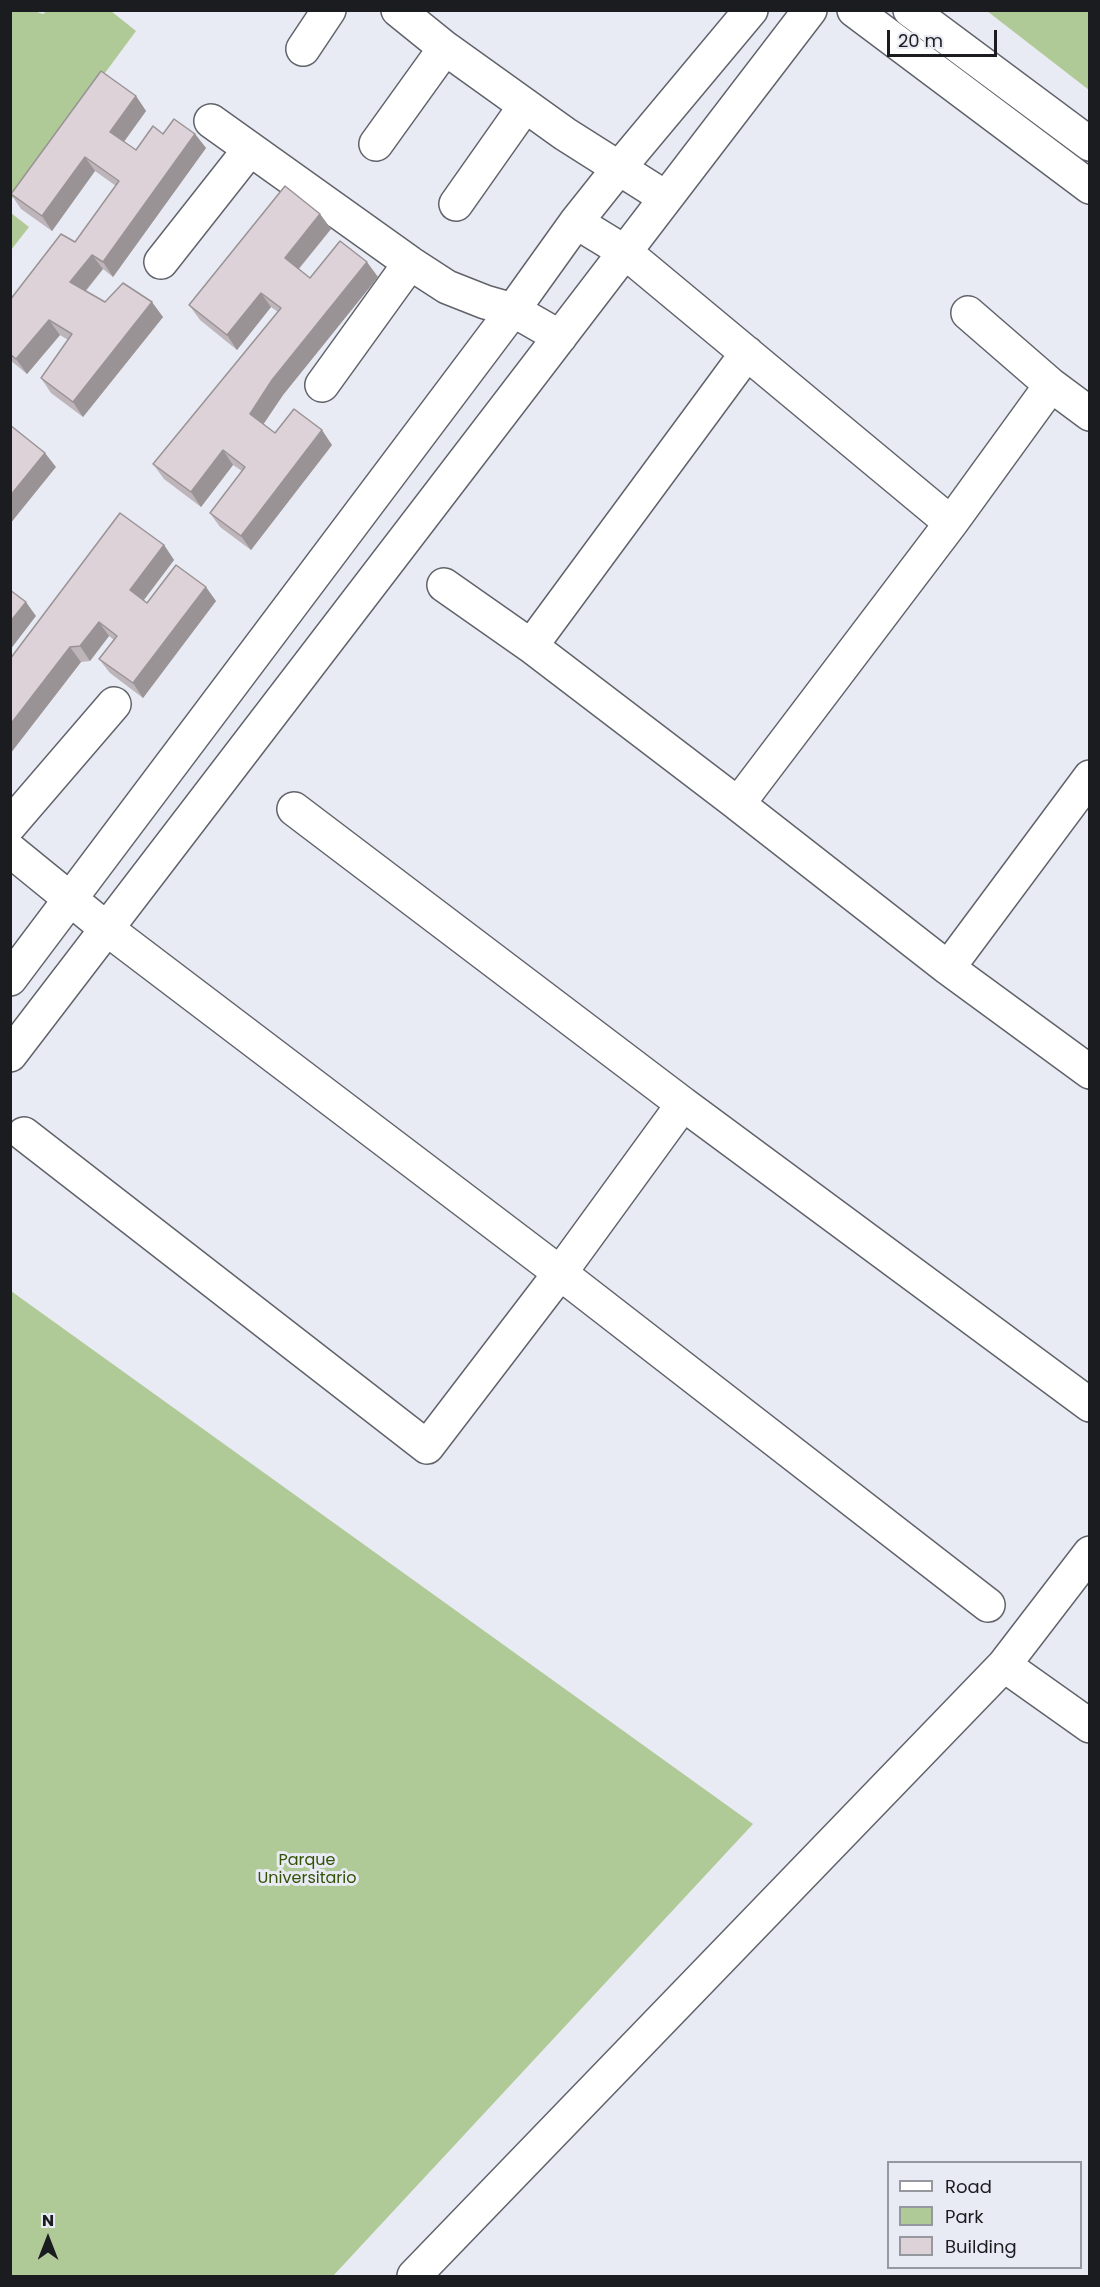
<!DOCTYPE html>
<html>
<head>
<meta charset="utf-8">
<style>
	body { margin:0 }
	#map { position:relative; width:1100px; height:2287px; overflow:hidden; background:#e8ebf4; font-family:Poppins,sans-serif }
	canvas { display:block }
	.frame { position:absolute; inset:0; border:12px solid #1b1c1f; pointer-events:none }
	.legend { position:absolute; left:887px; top:2161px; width:195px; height:108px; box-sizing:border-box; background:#e8ebf4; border:2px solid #96989f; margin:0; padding:8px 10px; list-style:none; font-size:18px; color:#1b1c1f }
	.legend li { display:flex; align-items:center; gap:12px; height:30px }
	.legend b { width:30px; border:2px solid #96989f }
	.north { position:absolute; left:18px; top:2209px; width:60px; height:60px; -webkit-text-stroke:4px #e8ebf4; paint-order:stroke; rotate:0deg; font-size:16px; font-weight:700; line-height:24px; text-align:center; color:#1b1c1f }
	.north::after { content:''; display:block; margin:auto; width:21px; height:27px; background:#1b1c1f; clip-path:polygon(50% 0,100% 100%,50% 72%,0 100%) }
	.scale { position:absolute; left:887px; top:30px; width:110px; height:27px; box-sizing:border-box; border:3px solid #1b1c1f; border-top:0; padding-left:8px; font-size:18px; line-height:21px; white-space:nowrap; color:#1b1c1f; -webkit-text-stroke:4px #e8ebf4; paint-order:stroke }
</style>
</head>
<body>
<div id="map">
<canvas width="1100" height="2287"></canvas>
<div class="frame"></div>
<ul class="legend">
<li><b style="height:8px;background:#fff"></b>Road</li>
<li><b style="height:16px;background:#afca96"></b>Park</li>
<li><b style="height:16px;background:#dcd2d7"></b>Building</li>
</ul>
<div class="north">N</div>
<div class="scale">20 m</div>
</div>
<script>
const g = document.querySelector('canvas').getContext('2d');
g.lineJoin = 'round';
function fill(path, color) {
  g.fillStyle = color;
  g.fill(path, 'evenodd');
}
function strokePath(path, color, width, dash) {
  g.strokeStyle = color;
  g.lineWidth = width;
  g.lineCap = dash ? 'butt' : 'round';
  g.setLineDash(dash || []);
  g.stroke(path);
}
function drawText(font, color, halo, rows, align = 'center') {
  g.font = font + ' Poppins,sans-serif';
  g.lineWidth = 6;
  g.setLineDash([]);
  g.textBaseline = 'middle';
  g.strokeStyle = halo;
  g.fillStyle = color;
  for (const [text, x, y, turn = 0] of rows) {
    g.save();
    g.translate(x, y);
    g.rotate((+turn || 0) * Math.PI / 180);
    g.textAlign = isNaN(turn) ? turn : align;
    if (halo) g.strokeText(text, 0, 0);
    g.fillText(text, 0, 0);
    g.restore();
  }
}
fill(new Path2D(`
	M11 11H34L43 14 47 11H111L136 31 11 200Z
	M987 11H1089V90Z
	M11 213 29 227 11 250Z
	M11 1291 753 1824 333 2276H11Z`), '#afca96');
const minor = new Path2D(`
	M398 10 445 48 565 134 666 198
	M854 10 1090 187
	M910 10 1090 144
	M303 49 329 10
	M211 121 410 263 447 287 485 302 513 310 560 337
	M376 144 445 48
	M456 204 525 106
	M161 262 250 149
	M968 313 1051 385
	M322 385 410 263
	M951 523 1051 385 1090 414
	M444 585 531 646 738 804 951 523 625 252 576 222
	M531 646 747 353
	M738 804 948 968 1090 1072
	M10 825 114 704
	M10 850 107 929 560 1273 988 1605
	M948 968 1090 777
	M10 979 513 310 576 222 619 168 751 10
	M10 1055 810 10
	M683 1104 1090 1405
	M24 1134 427 1447 560 1273 683 1104 294 809
	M1004 1665 1090 1726
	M414 2276 1004 1665 1090 1553`);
strokePath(minor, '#60636a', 36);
strokePath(minor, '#fff', 33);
fill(new Path2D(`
	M136 96 146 111 124 142 136 150 163 134H195L206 148 113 277 103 269 86 291 105 302 163 317 83 417 51 393 41 378 68 340 60 335 27 374 10 360V300L75 242 116 186 95 171 52 231 21 209 11 194Z
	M320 214 331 229 299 269 310 278 378 277 283 395 263 425 275 433 332 445 251 550 220 527 210 513 242 471 233 465 201 507 164 479 153 464 278 312 271 307 237 350 200 320 189 305Z
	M164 545 174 560 144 600 147 603 216 601 143 698 110 673 99 659 114 640 109 636 90 661 81 662 10 754V659Z`), '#bdb5b9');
fill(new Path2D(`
	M136 96 146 111 120 147 110 132Z
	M195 134 206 148 113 277 103 262Z
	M85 157 95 171 52 231 42 216Z
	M320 214 331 229 295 273 285 258Z
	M92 255 103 269 81 296 70 282Z
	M367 262 378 277 283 395 260 429 250 414 272 380Z
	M261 293 271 307 237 350 227 335Z
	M152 302 163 317 83 417 73 402Z
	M49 320 60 335 27 374 16 359Z
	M322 430 332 445 251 550 241 536Z
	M223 450 233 465 201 507 191 492Z
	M45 453 56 467 10 524V496Z
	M164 545 174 560 140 605 130 590Z
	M206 587 216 601 143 698 133 683Z
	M26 602 36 616 10 650V622Z
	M99 622 109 636 90 661 80 646Z
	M70 647 81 662 10 754V725Z`), '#9a9396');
const building = new Path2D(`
	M101 71 136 96 110 132 136 150 153 126 163 134 174 119 195 134 103 262 92 255 70 282 105 302 123 283 152 302 73 402 41 378 72 334 49 320 16 359 10 354V300L61 234 75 242 119 181 85 157 42 216 11 194Z
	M285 186 320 214 285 258 310 278 340 241 367 262 272 380 250 414 275 433 294 409 322 430 241 536 210 513 245 467 223 450 191 492 153 464 281 308 261 293 227 335 189 305Z
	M10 425 45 453 10 496Z
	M120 513 164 545 130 590 147 603 176 565 206 587 133 683 99 659 117 636 99 622 80 646 70 647 10 725V659Z
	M10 590 26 602 10 622Z`);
fill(building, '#dcd2d7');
strokePath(building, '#9a9396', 1.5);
drawText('16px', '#345206', '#e8ebf4', [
	["Parque",307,1861],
	["Universitario",307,1879]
]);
</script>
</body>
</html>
